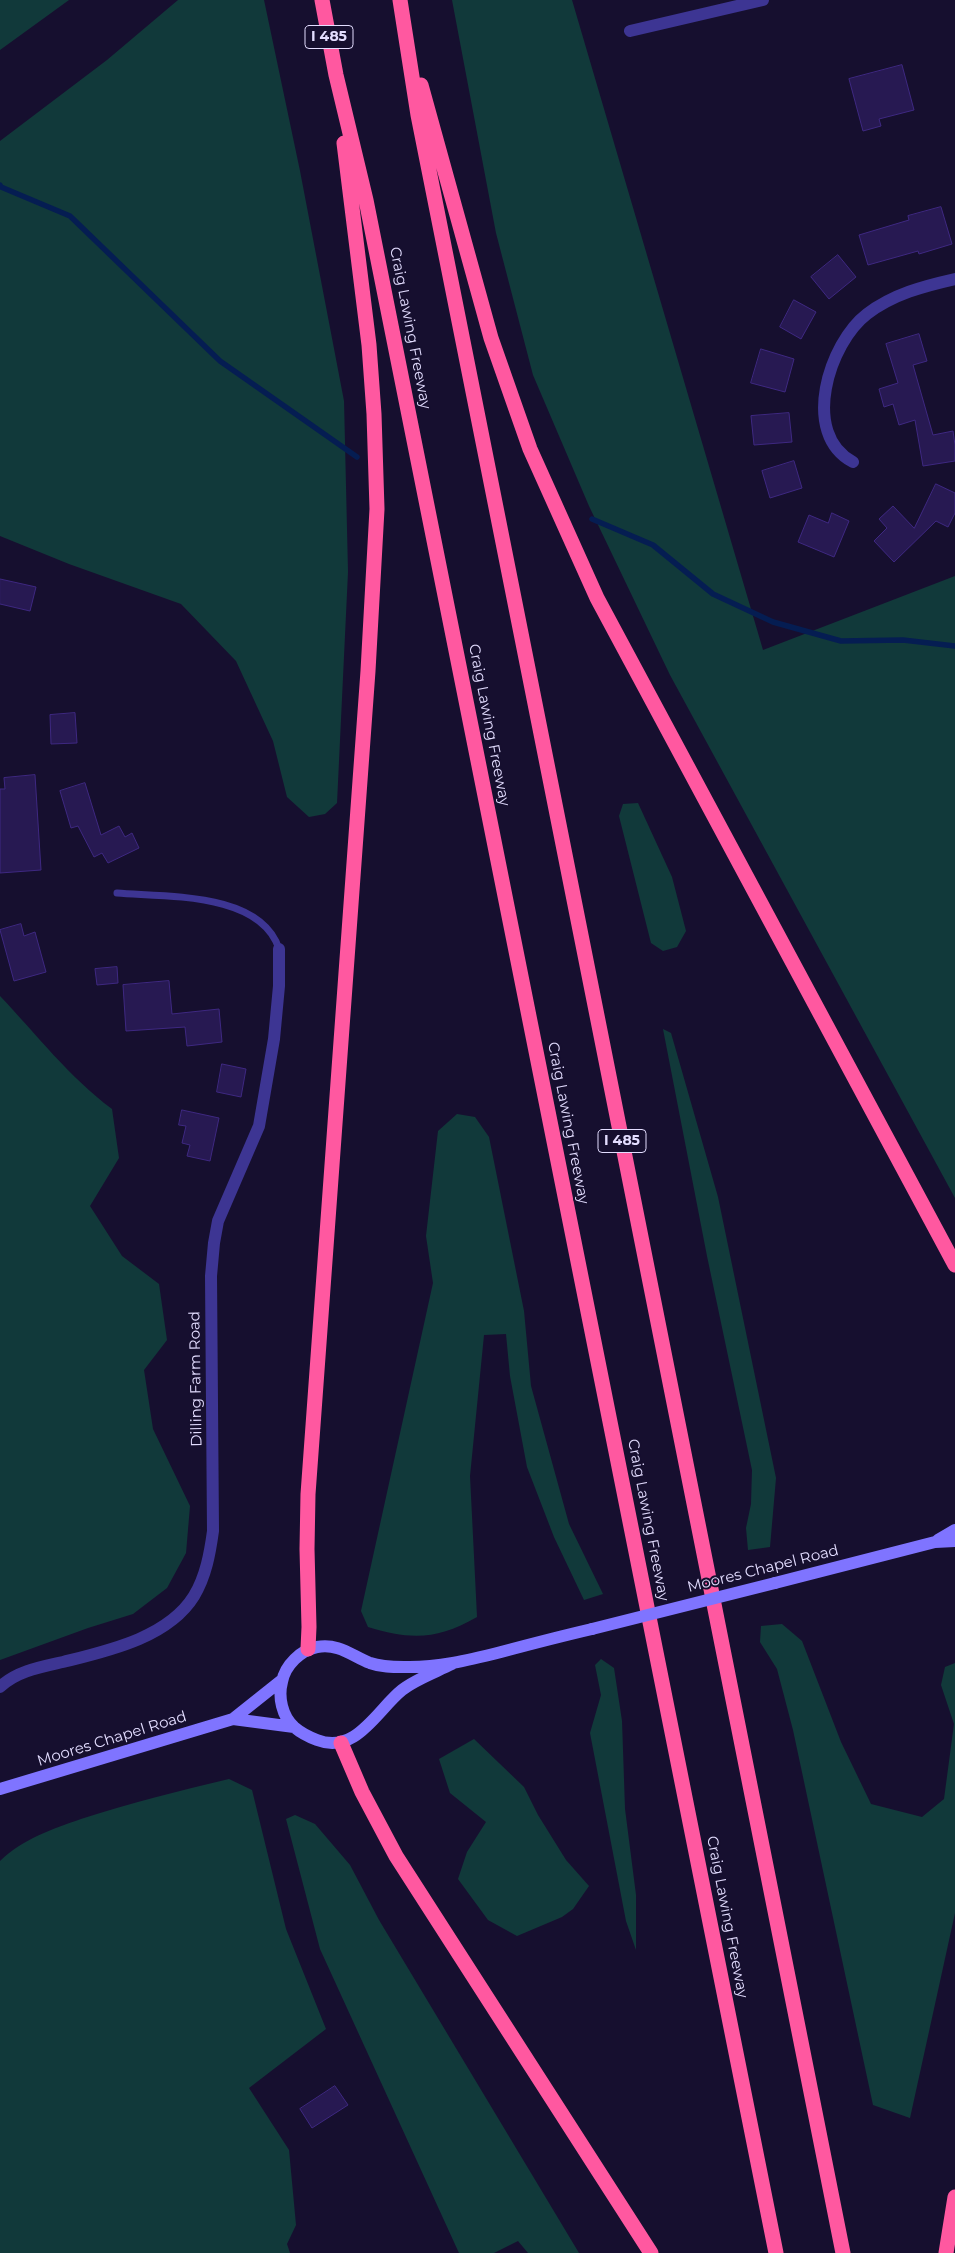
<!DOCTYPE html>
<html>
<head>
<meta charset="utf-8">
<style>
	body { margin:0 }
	canvas { display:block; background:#160f2f }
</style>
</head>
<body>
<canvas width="955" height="2253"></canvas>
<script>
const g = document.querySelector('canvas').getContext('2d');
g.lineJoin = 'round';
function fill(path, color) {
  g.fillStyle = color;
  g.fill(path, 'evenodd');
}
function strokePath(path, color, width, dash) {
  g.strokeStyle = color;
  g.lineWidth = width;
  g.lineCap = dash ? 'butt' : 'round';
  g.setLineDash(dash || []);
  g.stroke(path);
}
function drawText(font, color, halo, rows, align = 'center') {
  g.font = font + ' Montserrat,sans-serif';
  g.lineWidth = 4;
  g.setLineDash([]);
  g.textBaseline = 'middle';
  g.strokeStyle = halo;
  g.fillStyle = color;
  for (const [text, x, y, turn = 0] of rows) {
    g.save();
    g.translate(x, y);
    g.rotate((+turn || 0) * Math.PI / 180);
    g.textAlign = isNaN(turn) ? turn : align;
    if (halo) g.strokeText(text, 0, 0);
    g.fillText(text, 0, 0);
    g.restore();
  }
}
fill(new Path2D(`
	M0 0H69L0 50Z
	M178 0H264L300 171 344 401 348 572 337 803 325 814 309 817 287 797 273 741 236 661 181 604 69 564 0 536V141L107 60Z
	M452 0H572L763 650 955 576V1198L670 675 589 506 533 375 496 233Z
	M638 803 672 877 686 931 677 947 663 951 651 943 619 816 623 804Z
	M0 996C37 1035 69 1077 112 1109L119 1158 90 1206 122 1256 159 1284 167 1340 144 1370 153 1429 190 1506 186 1553 167 1588 133 1614 88 1628 0 1660Z
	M663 1029 671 1033 718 1197 776 1478 770 1547 748 1550 746 1528 751 1504 752 1470 707 1256Z
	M457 1114 475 1117 489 1137 524 1311 531 1386 569 1524 603 1594 584 1600 554 1537 527 1467 510 1376 506 1334 484 1335 470 1476 477 1617C437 1640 411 1640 368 1627L361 1611 433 1283 426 1236 438 1131Z
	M782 1624 802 1641 841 1742 871 1804 922 1817 944 1799 954 1724 941 1685 945 1667 955 1663V1913L910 2118 873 2105 793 1730 777 1669 760 1642 761 1626Z
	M601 1659 614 1668 622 1721 625 1809 636 1895V1950L626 1921 590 1733 601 1695 595 1665Z
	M474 1739 524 1787 538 1815 566 1860 589 1886 573 1909 562 1917 517 1936 488 1920 458 1879 467 1852 486 1822 450 1793 439 1759Z
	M229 1779 252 1790 286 1929 326 2029 249 2088 289 2150 296 2225 287 2244 290 2253H0V1861C23 1839 52 1829 81 1819 130 1803 179 1791 229 1779Z
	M295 1815 315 1824 350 1865 379 1920 579 2253H528L518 2241 494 2253H459L320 1949 286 1819Z`), '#11393a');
strokePath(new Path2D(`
	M0 185 1 187 70 216 220 361 357 457
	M592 519 653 545 713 594 773 622 841 641 903 640 955 646`), '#051d52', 5.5);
const building = new Path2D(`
	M902 65 914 110 879 119 881 126 863 131 849 79Z
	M941 207 952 244 919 254 918 251 868 265 859 235 909 220 908 216Z
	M838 255 856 277 829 299 811 277Z
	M794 300 816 312 801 339 780 327Z
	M919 334 927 361 913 365 933 435 953 431 955 445V461L923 466 915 420 899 425 893 404 884 407 879 389 898 383 886 344Z
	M761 349 794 359 785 392 751 383Z
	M789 413 792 442 754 445 751 416Z
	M794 461 802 488 770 498 762 471Z
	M936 484 955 493V513L948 527 936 521 894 562 874 541 887 528 879 519 893 506 914 528Z
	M832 513 849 521 834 557 798 542 809 515 828 523Z
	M0 579 36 587 30 611 0 604Z
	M75 713 77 743 51 744 50 715Z
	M35 775 41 870 0 873V789H5L4 778Z
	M85 783 101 835 119 826 125 837 132 833 139 848 108 863 102 853 94 857 78 826 71 828 60 791Z
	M21 924 24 936 35 932 46 972 14 981 0 930Z
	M117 967 118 983 97 985 95 969Z
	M169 981 172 1014 219 1009 222 1042 187 1046 185 1027 126 1031 123 985Z
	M222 1064 246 1069 241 1097 217 1092Z
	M182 1110 219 1118 210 1161 187 1156 190 1145 182 1143 186 1126 179 1125Z
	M335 2086 348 2105 312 2128 300 2109Z`);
fill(building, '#271952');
strokePath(building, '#3e2881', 1);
strokePath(new Path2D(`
	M117 893C166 897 261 892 279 949`), '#3d3593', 7);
strokePath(new Path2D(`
	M630 31 763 0
	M853 462C800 434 829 343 867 314 893 294 924 286 955 279
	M0 1687C17 1671 41 1667 63 1662 107 1651 168 1638 194 1596 206 1576 210 1553 213 1531L211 1276 214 1243 218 1221 259 1126 274 1039 279 986V949`), '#3d3593', 12);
strokePath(new Path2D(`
	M938 1540 955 1530
	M775 1583 935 1542 955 1541
	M452 1664C436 1672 416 1679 402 1690 377 1710 356 1755 317 1740 309 1737 301 1733 294 1727 282 1716 278 1697 282 1682 285 1665 301 1650 317 1647 339 1643 352 1656 370 1663 381 1667 392 1667 404 1667 437 1668 469 1660 501 1652 531 1644 562 1636 592 1629
	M233 1719 282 1680
	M0 1789 233 1719 294 1727`), '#7f74ff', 12);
strokePath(new Path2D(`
	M322 0 336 75 366 200 776 2253
	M400 0 418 115 843 2253
	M421 85 491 338 530 449 597 598 955 1265
	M308 1649 309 1627 307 1549 308 1494 368 671 377 509 374 414 369 345 344 143
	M341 1743 362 1792 396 1856 651 2253
	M946 2253 955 2197`), '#ff58a0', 15);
strokePath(new Path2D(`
	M592 1629 775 1583`), '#7f74ff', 12);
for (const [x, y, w] of [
	[329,37,48],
	[622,1141,48]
]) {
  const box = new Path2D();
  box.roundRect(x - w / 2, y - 11.5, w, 23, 4);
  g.fillStyle = '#160f2f';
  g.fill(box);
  strokePath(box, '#e3ddff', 1);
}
drawText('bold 14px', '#e3ddff', null, [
	["I 485",329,37],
	["I 485",622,1141]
]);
drawText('15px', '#e3ddff', '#160f2f', [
	["Craig Lawing Freeway",410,328,79],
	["Craig Lawing Freeway",489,725,79],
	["Craig Lawing Freeway",568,1123,79],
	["Dilling Farm Road",196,1379,-91],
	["Craig Lawing Freeway",648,1520,79],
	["Moores Chapel Road",763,1569,-14],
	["Moores Chapel Road",112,1739,-17],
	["Craig Lawing Freeway",727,1917,79]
]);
</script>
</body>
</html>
